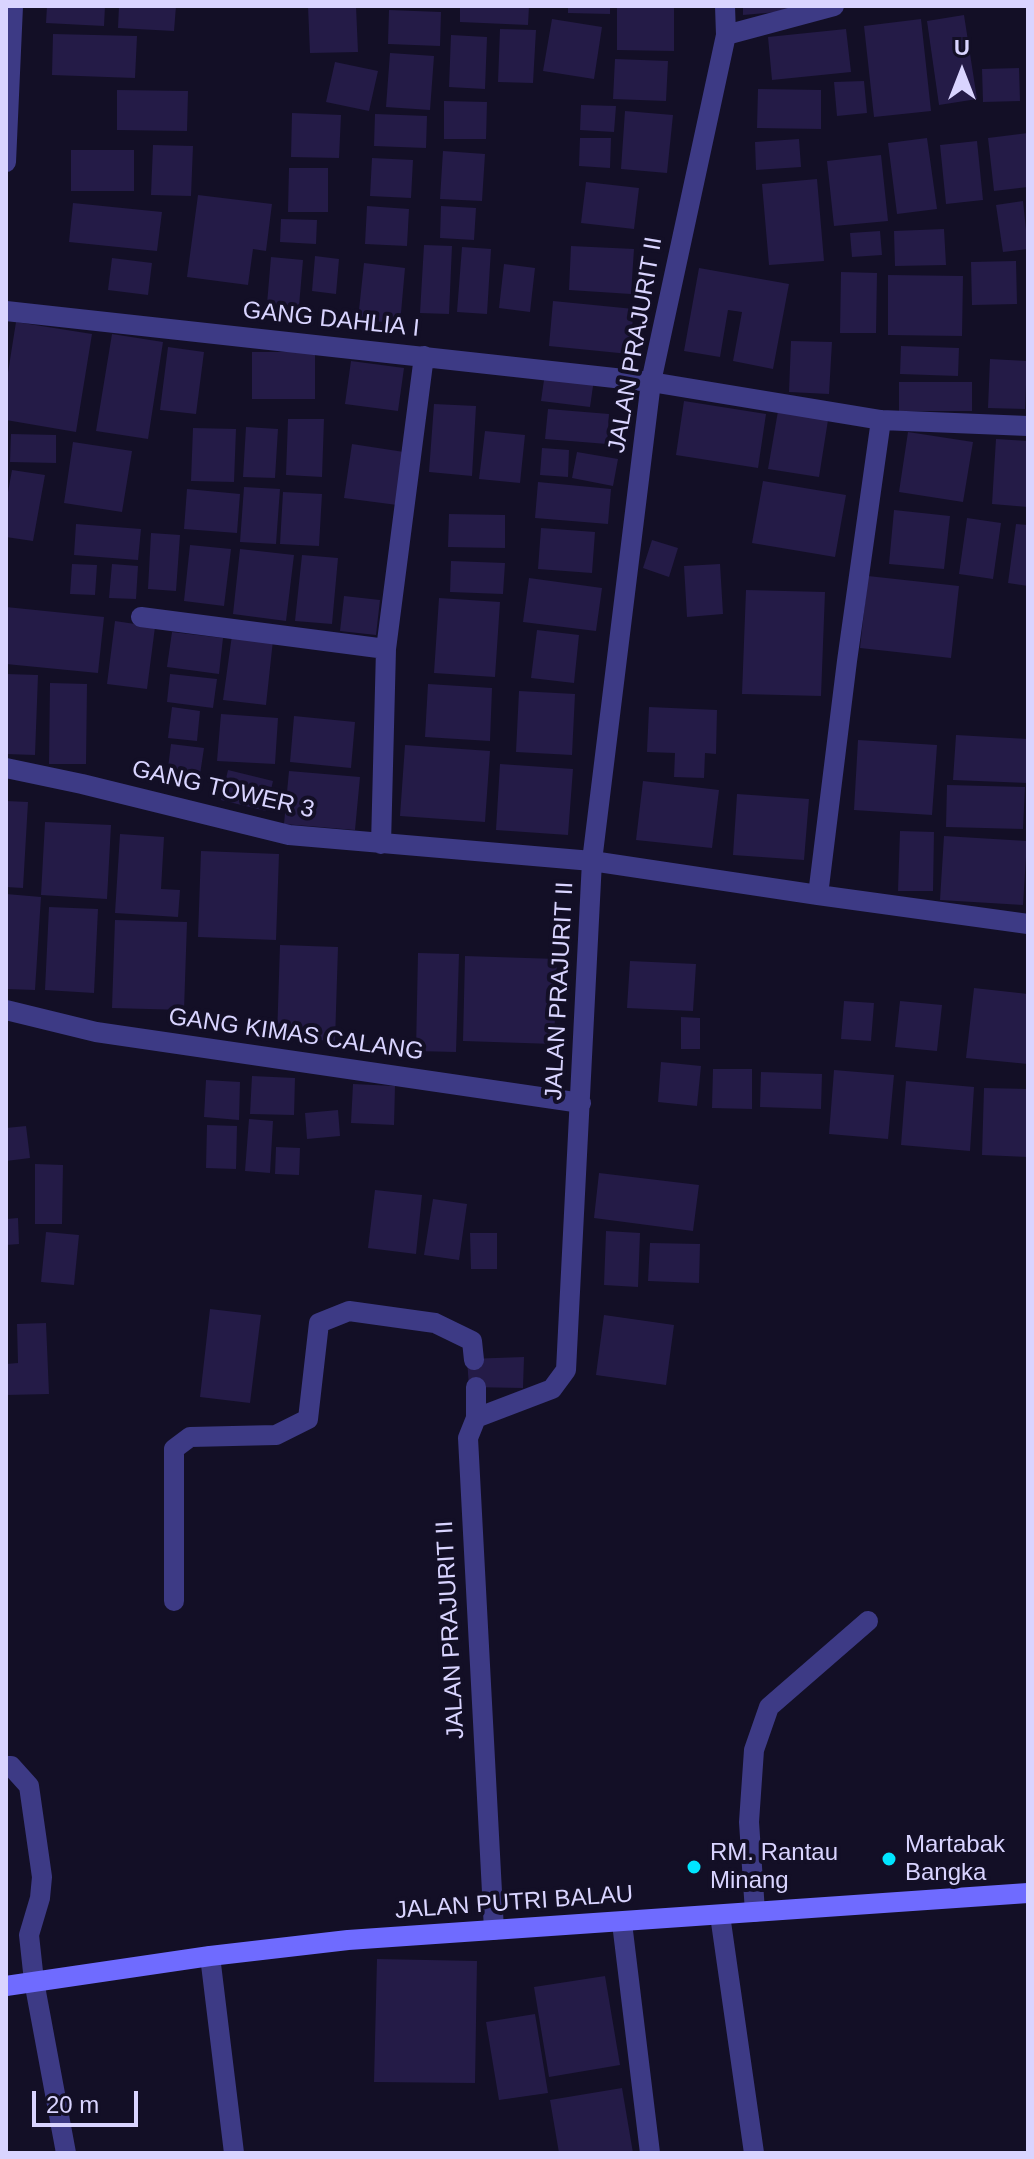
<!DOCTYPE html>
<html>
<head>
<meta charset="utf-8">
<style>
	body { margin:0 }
	#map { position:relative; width:1034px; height:2159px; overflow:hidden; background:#130f26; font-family:Arial,sans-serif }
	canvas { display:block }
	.frame { position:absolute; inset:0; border:8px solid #d9d4ff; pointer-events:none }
	.north { position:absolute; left:922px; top:32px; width:80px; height:80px; -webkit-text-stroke:6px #130f26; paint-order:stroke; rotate:0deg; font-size:22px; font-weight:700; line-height:32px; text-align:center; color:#d9d4ff }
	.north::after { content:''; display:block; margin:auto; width:28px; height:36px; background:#d9d4ff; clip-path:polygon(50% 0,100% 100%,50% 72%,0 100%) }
	.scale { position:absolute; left:32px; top:2091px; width:106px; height:36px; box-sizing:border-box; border:4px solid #d9d4ff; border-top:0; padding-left:10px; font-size:24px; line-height:28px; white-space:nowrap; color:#d9d4ff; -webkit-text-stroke:6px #130f26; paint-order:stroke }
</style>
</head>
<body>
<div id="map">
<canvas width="1034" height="2159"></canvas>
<div class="frame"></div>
<div class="north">U</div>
<div class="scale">20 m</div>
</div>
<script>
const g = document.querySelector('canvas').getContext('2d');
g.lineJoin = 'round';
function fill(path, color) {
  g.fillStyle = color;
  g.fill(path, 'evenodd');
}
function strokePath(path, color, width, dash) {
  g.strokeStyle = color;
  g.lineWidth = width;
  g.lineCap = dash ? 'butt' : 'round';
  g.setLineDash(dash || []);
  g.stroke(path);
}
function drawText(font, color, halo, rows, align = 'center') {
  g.font = font + ' Arial,sans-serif';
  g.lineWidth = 8;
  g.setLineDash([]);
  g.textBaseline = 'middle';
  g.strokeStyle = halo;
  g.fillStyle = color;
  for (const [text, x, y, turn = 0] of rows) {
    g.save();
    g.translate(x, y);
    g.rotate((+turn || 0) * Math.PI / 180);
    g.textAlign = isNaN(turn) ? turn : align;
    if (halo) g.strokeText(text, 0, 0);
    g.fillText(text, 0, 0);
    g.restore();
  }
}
fill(new Path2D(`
	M47 6H105L104 26 46 23Z
	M119 6H176L174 31 118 28Z
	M308 6H356L358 52 310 53Z
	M460 6H529L528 25 460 22Z
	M568 6H610V14L568 13Z
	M617 6H674V51L617 50Z
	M743 6H788L789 11 743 15Z
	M389 10 441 12 440 46 388 44Z
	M964 15 977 99 939 105 927 21Z
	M552 19 602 27 594 79 543 71Z
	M921 19 931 111 874 117 864 26Z
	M500 29 536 30 533 83 498 82Z
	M846 29 851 72 772 80 768 37Z
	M53 34 137 36 135 78 52 75Z
	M451 35 487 37 485 89 449 87Z
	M390 53 434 56 430 110 386 107Z
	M615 59 668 61 666 101 613 99Z
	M335 62 378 71 369 111 326 102Z
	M1019 68 1020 101 983 102 982 69Z
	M864 81 867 113 837 116 834 82Z
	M758 89 821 90V129L757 128Z
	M117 90 188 91 187 131 117 130Z
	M444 101 487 102 486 139H444Z
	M581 105 616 106 614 132 580 130Z
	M625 111 673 115 667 173 621 169Z
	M292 113 341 115 339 158 291 157Z
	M375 114 427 116 426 148 374 146Z
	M1028 133V187L994 191 988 138Z
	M580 138H611L610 168 579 166Z
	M927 138 937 209 897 214 888 143Z
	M799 139 801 167 756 170 755 142Z
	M977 141 983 200 946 204 940 145Z
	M153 145 193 146 191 196 151 195Z
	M71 150H134V191H71Z
	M443 151 485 154 482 201 440 199Z
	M881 155 888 221 834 226 827 161Z
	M372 158 413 160 411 198 370 196Z
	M289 168H328V212H288Z
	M817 179 824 261 769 265 762 184Z
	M586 182 639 188 634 229 581 223Z
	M198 195 272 204 266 251 253 249 248 285 187 277Z
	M1023 201 1028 249 1003 252 996 205Z
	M73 203 162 212 157 251 69 242Z
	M367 206 409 209 407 246 365 244Z
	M441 206 476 208 474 240 440 238Z
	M281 219 317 220 316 244 280 242Z
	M944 229 946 265 895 266 894 231Z
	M880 231 882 255 852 257 850 233Z
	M424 245 452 246 449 314 420 313Z
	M571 246 634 249 631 294 569 290Z
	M462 247 491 249 487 314 457 312Z
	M315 256 339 259 336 294 312 291Z
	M271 257 303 260 299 306 267 304Z
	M112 258 152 263 148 295 108 290Z
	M1016 261 1017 304 972 305 971 262Z
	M364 263 405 268 400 324 358 319Z
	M504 264 535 268 530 312 499 308Z
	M699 268 789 284 773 369 733 361 742 312 728 310 720 357 684 351Z
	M841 272 877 273 876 333H840Z
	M888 275 963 276 962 336 888 335Z
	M553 301 634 309 629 354 549 346Z
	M16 322 92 334 76 432 6 420V385Z
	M112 334 163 342 148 439 96 431Z
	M791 341 832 342 829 394 789 392Z
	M901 346 959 348 958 376 900 374Z
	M168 347 204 352 196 414 160 410Z
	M252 352H315V399H252Z
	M990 359 1027 361 1025 409 988 408Z
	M351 361 404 368 398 411 345 404Z
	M545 373 594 379 590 407 541 401Z
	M899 382H972V411H899Z
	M684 401 766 414 758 468 676 455Z
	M434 404 476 406 472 476 429 472Z
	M548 409 609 414 607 444 545 439Z
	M778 411 828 420 819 477 768 469Z
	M288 419H324L322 477 286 475Z
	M246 427 278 429 275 478 243 477Z
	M193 428 236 429 234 482 191 481Z
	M485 431 525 435 520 483 479 479Z
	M908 432 973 442 963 502 899 492Z
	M11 434 56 435V463L10 462Z
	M996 439 1028 441V507L992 504Z
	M73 442 132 451 122 512 64 503Z
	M352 444 404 452 397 505 344 498Z
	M542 448 569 450 568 477 540 475Z
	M577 452 618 459 613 486 572 478Z
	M12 470 45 475 33 541 6 537V503Z
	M763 481 846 495 835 557 752 543Z
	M538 482 611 489 608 524 535 518Z
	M244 487 280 489 276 544 240 542Z
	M187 489 240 494 237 533 184 529Z
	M283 492 322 494 319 546 280 544Z
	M894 510 950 516 944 569 889 564Z
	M449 514 505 515V548L448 547Z
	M967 518 1001 523 993 579 959 574Z
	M76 524 141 529 138 560 74 555Z
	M1016 524 1028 525V586L1008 583Z
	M541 528 595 532 592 573 538 569Z
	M151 533 180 535 176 591 148 589Z
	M652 540 678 548 669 577 643 568Z
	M190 545 231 549 224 606 184 601Z
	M240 549 294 555 286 621 233 614Z
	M302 555 338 558 332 624 295 621Z
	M451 561 505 563 503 594 450 592Z
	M72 564 97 565 95 595 70 594Z
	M112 564 138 566 136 599 109 598Z
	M720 564 723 614 687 617 684 566Z
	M868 576 959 586 951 658 860 648Z
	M529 578 602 588 596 631 523 622Z
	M746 590 825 592 821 696 742 694Z
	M344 596 380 600 376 635 340 631Z
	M439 598 500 602 495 677 434 673Z
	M6 607 104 617 98 673 6 664Z
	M115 621 155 627 147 689 107 684Z
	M537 630 579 635 574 683 531 678Z
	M172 632 223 638 219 674 167 667Z
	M232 635 273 640 266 705 223 700Z
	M6 674 38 675 35 755 6 754Z
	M170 674 217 679 213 708 167 702Z
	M50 683 87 684 86 764H49Z
	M428 684 492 688 490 741 425 737Z
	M519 691 575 694 572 755 516 752Z
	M172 707 200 711 197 741 168 738Z
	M649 707 717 710 716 754 705 753 704 778 674 777 675 753 647 752Z
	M221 714 278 718 275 764 217 761Z
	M294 716 355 722 351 768 290 762Z
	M956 735 1028 739V783L953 780Z
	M858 740 937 745 932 815 854 810Z
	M171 744 204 748 199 781 167 776Z
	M405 745 490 751 485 822 400 816Z
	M500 764 573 769 568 835 496 830Z
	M228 770 273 781 266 811 221 800Z
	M289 771 360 777 355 830 284 824Z
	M643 781 719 790 712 848 636 840Z
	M947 785 1025 787 1023 829 946 827Z
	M737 794 809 799 804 860 733 855Z
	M6 801 28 802 23 888 6 887Z
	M45 822 111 825 107 899 41 895Z
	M900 831 934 832 933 891H898Z
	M120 834 164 837 161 889 180 890 178 917 115 913Z
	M944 836 1027 841 1023 905 940 900Z
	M201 851 279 854 276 940 198 937Z
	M6 894 41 897 35 990 6 989Z
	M49 907 98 909 94 993 45 990Z
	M115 920 187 922 184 1010 112 1008Z
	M280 945 338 947 335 1041 277 1038Z
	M418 953 459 954 456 1052 416 1051Z
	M465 956 557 959 554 1044 463 1041Z
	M630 961 696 964 693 1011 627 1008Z
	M974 988 1028 994V1064L966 1058Z
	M844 1001 874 1003 871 1041 841 1039Z
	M900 1001 942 1005 937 1051 895 1047Z
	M681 1017 700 1018V1049H681Z
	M661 1062 701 1066 697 1106 658 1102Z
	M713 1069H752V1109L712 1108Z
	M834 1070 894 1075 888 1139 829 1134Z
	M761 1072 822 1074 821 1109 760 1107Z
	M252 1076 295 1078 294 1115 250 1114Z
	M206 1080 240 1082 239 1120 204 1117Z
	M906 1081 974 1087 970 1151 901 1145Z
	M353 1084 395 1086 394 1125 351 1123Z
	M984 1088 1028 1089V1157L982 1155Z
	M338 1110 340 1136 307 1139 305 1113Z
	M249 1119 273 1121 270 1173 245 1171Z
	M207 1125 237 1126 236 1169 206 1168Z
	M26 1126 30 1158 6 1161V1128Z
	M276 1147 300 1148 299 1175 275 1174Z
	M35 1164 63 1165 62 1224H35Z
	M599 1173 699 1185 693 1231 594 1218Z
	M375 1190 422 1195 416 1254 368 1248Z
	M433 1199 467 1204 459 1260 424 1255Z
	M18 1218 19 1244 6 1245V1219Z
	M606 1231 640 1233 638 1287 604 1285Z
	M46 1232 79 1235 74 1285 41 1282Z
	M470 1233H497V1269H471Z
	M650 1243 700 1244 699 1283 648 1281Z
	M210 1309 261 1315 250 1403 200 1397Z
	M604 1315 674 1325 666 1385 596 1375Z
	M46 1323 49 1394 6 1395V1364L18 1363 17 1324Z
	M524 1357 523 1388 469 1387 467 1359Z
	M377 1959 477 1961 475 2083 374 2082Z
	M605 1976 620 2065 549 2077 534 1987Z
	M535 2014 548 2093 499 2100 486 2022Z
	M622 2088 633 2153H559L550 2100Z`), '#241b47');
strokePath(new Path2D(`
	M755 1912 749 1822 754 1750 769 1707 868 1621`), '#3d3a85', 20);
strokePath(new Path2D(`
	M726 35 834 6
	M6 162 13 6
	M6 311 651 382 881 420 1028 426
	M141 617 386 649
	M6 768 82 784 289 835 592 861 818 895 1028 924
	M381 844 386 649 424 356
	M818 895 847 661 881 420
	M6 1010 96 1032 581 1103
	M476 1387V1418
	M174 1601V1449L190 1437 276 1435 308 1419 319 1323 349 1311 435 1323 472 1341 474 1360
	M6 1766H11L29 1786 42 1877 40 1898 29 1935 34 1981 66 2153
	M720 1915 754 2153
	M622 1923 650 2153
	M494 1930 468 1438 476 1418 552 1389 566 1370 592 861 651 382 726 35 725 6
	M210 1956 234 2153`), '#3d3a85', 20);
strokePath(new Path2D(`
	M6 1986 210 1956 348 1940 1028 1893`), '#6f6bff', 20);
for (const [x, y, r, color] of [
	[889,1859,8,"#00e5ff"],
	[694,1867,8,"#00e5ff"]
]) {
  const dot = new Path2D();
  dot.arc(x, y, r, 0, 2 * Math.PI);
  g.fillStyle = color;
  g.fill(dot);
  strokePath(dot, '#130f26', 3);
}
drawText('24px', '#d9d4ff', '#130f26', [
	["GANG DAHLIA I",331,320,6],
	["JALAN PRAJURIT II",636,345,-80],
	["GANG TOWER 3",223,790,13],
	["JALAN PRAJURIT II",560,991,-87],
	["GANG KIMAS CALANG",296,1035,8],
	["JALAN PRAJURIT II",451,1630,-93],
	["JALAN PUTRI BALAU",514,1903,-4]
]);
drawText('24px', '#d9d4ff', '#130f26', [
	["Martabak",905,1845],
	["Bangka",905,1873],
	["RM. Rantau",710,1853],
	["Minang",710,1881]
], 'left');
</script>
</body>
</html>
